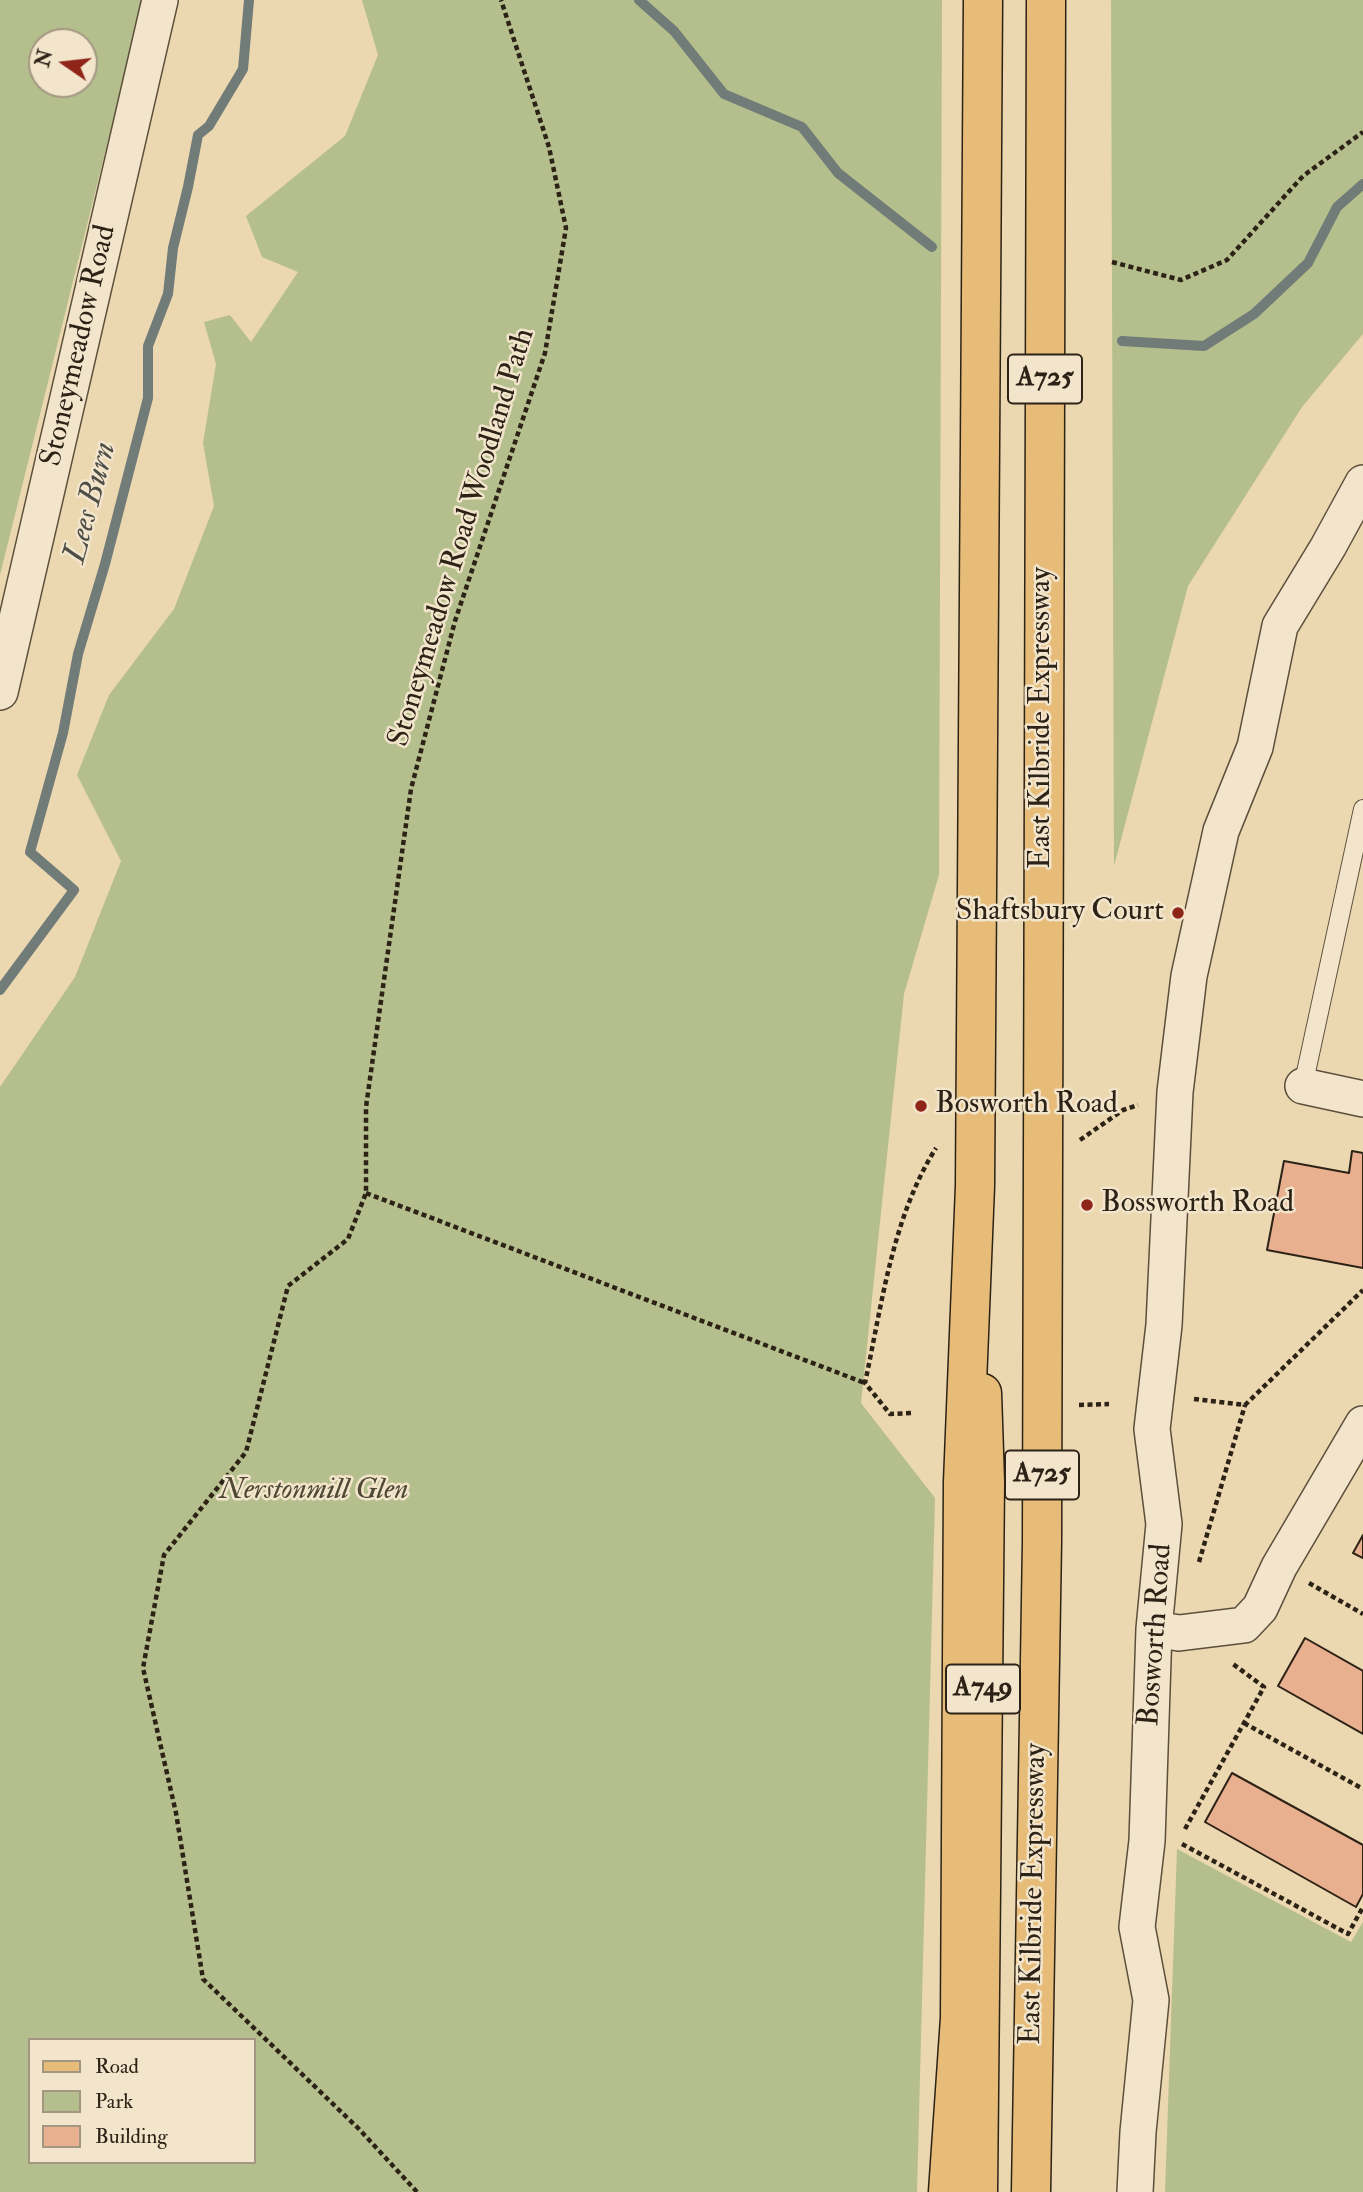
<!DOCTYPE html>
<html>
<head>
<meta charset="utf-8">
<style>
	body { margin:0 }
	#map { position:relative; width:1363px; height:2192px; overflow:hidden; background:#ebd7b0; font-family:"IM FELL Double Pica",serif }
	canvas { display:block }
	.legend { position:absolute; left:28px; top:2038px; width:228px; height:126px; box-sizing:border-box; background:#f2e5cc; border:2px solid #a39783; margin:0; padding:9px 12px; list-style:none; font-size:21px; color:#2c2216 }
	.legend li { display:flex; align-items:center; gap:14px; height:35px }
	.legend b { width:35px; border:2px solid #a39783 }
	.north { position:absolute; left:28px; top:28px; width:70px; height:70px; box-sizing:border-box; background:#f2e5cc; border:2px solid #a39783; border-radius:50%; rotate:284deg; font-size:19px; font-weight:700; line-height:28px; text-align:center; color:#2c2216 }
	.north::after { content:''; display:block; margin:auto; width:24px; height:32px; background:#8f2418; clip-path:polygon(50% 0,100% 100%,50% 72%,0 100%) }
</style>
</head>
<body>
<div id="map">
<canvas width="1363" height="2192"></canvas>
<ul class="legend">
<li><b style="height:9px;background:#e6bc78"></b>Road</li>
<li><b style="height:19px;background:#b5bf8d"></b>Park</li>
<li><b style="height:19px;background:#e8b08f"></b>Building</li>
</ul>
<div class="north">N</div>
</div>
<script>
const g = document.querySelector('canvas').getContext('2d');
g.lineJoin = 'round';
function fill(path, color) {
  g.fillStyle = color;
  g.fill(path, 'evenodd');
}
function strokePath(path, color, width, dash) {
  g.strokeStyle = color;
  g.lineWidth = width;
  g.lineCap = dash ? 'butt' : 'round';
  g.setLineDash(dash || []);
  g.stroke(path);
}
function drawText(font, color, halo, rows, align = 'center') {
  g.font = font + ' "IM FELL Double Pica",serif';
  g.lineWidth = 5;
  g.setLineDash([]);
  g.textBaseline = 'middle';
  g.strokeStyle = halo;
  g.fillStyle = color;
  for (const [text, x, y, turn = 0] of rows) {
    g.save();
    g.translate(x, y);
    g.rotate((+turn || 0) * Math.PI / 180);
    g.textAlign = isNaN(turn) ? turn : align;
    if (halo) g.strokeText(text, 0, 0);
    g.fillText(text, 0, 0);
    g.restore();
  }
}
fill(new Path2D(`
	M0 0H143L0 575ZM42 42H84V84H42Z
	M362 0H942L939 875 904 994 861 1403 935 1498 917 2192H0V1087L75 977 121 861 77 775 109 695 174 609 214 506 203 443 216 364 204 322 230 315 251 342 298 272 262 257 246 216 345 136 378 55ZM30 2040H254V2162H30Z
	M1111 0H1363V334L1302 407 1188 586 1114 866Z
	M1177 1849 1351 1942 1363 1922V2192H1165Z`), '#b5bf8d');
strokePath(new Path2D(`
	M639 0 674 31 724 94 802 127 838 173 932 247
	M1122 341 1204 346 1254 314 1308 263 1337 207 1363 184
	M0 990 74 890 30 852 63 733 78 654 105 564 148 398V346L168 294 173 248 188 187 198 135 209 126 243 69 249 0`), '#717b77', 10);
const building = new Path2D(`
	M1352 1151 1363 1153V1268L1267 1250 1284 1161 1349 1173Z
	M1363 1535V1558L1353 1553Z
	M1305 1638 1363 1671V1734L1278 1686Z
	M1232 1773 1363 1845V1894L1356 1907 1205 1822Z`);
fill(building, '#e8b08f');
strokePath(building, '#2c2216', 2);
const lane = new Path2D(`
	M1303 1086 1363 809`);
const street = new Path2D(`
	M0 692 160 0
	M1303 1086 1363 1099
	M1154 1629 1179 1633 1244 1625 1260 1608 1279 1567 1363 1424
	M1135 2192 1138 2132 1151 2000 1137 1927 1147 1841 1154 1629 1164 1524 1152 1429 1164 1325 1175 1092 1189 976 1221 831 1255 747 1280 626 1328 547 1363 483`);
const primary = new Path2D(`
	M978 2192 985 1482 982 1393`);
const highway = new Path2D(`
	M948 2192 960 2018 963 1482 975 1186 983 0
	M1031 2192 1042 1542 1046 0`);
strokePath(lane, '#5c4f3c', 20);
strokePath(street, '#5c4f3c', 38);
strokePath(primary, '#2c2216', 41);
strokePath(highway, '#2c2216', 41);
strokePath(new Path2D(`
	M1112 262 1181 280 1227 260 1303 176 1363 132
	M1080 1140 1123 1110 1138 1105
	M366 1193 865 1383
	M1194 1399 1245 1405 1363 1290
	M1079 1405 1109 1404
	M911 1413 890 1414 865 1383C882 1304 892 1218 936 1148
	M1199 1562 1245 1405
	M1309 1583 1363 1614
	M1244 1723 1363 1789
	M1185 1829 1264 1687 1233 1664
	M1182 1844 1348 1934 1363 1907
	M417 2192 359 2129 203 1979 176 1813 143 1668 164 1555 246 1452 288 1286 348 1239 366 1193V1107L411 789 455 621 545 353 566 228 549 147 501 0`), '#2c2216', 4.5, [5, 3.5]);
strokePath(lane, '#f2e5cc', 18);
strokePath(street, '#f2e5cc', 35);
strokePath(primary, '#e6bc78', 38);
strokePath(highway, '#e6bc78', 38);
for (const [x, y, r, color] of [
	[1178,913,7,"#8f2418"],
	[921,1106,7,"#8f2418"],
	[1087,1205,7,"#8f2418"]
]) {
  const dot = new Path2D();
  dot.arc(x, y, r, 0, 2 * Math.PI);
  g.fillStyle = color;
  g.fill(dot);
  strokePath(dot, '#f2e5cc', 2.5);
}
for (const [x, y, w] of [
	[1045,379,74],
	[1042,1475,74],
	[983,1689,74]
]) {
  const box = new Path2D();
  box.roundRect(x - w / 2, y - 24.5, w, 49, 5);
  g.fillStyle = '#f2e5cc';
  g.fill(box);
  strokePath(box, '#2c2216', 2);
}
drawText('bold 28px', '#2c2216', null, [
	["A725",1045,379],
	["A725",1042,1475],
	["A749",983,1689]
]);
drawText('30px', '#2c2216', '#f2e5cc', [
	["Stoneymeadow Road",80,346,-77],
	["Stoneymeadow Road Woodland Path",463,538,-73],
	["East Kilbride Expressway",1043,718,-90],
	["Bosworth Road",1157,1635,-86],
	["East Kilbride Expressway",1035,1894,-89]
]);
drawText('30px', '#2c2216', '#f2e5cc', [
	["Shaftsbury Court",1164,913,"right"],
	["Bosworth Road",935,1106],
	["Bossworth Road",1101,1205]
], 'left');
drawText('italic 30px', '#4e4934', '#f2e5cc', [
	["Nerstonmill Glen",314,1492]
]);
drawText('italic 32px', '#4e4e47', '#f2e5cc', [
	["Lees Burn",92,503,-75]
]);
</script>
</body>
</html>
